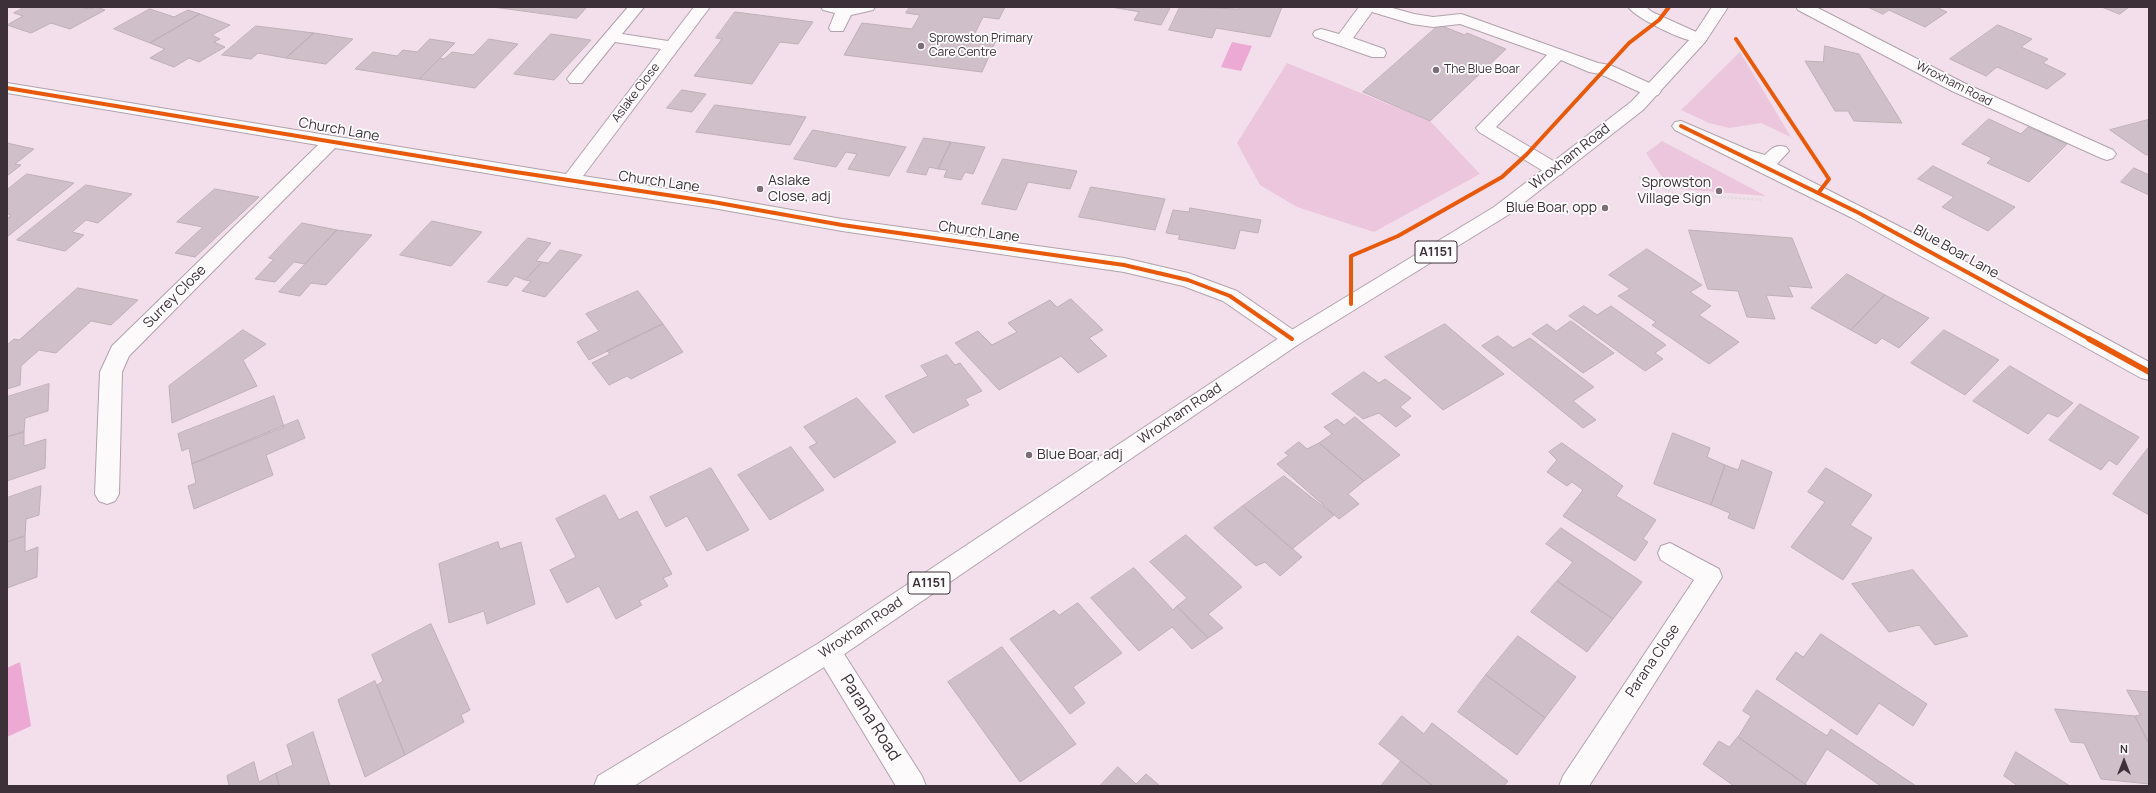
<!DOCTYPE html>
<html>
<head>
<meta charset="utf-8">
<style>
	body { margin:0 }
	#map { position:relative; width:2156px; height:793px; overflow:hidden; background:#f2dfeb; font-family:Manrope,sans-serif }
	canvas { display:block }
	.frame { position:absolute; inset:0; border:8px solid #3d3038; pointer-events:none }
	.north { position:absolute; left:2104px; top:741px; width:40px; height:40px; -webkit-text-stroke:3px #fff; paint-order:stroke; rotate:0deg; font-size:11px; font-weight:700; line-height:16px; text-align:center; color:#3d3038 }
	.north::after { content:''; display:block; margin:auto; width:14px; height:18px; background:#3d3038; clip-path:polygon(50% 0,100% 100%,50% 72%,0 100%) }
</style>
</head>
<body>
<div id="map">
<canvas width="2156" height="793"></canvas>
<div class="frame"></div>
<div class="north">N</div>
</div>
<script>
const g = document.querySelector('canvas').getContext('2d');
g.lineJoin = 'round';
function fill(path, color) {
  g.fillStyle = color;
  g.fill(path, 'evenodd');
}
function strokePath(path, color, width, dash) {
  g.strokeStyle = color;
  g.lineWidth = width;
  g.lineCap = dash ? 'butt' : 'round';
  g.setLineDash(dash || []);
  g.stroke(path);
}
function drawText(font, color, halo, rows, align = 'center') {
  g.font = font + ' Manrope,sans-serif';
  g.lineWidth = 3.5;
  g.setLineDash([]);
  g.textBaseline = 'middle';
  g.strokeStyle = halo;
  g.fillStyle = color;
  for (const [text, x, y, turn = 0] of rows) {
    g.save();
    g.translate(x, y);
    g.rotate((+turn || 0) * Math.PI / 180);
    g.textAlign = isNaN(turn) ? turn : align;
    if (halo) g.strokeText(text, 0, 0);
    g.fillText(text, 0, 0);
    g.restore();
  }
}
fill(new Path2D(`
	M1740 52 1791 137 1761 123 1729 128 1709 123 1681 110Z
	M1287 63 1430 121 1480 174 1374 232 1297 207 1260 185 1237 143Z
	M1662 141 1766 196 1669 188 1646 153Z`), '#ebc6dd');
fill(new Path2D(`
	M1232 42 1252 46 1241 71 1221 67Z
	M20 662 31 726 7 737V668Z`), '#eca9d4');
const building = new Path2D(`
	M25 7H81L89 9 96 7 105 10 70 29 51 23 31 33 7 25 23 16 14 13Z
	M493 7H587L577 18Z
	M910 7H1005L999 19 983 17 974 35 997 38 982 72 844 55 862 23 912 29 920 15 906 13Z
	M1111 7H1164L1170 8 1161 25 1134 20 1139 12Z
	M1180 7 1239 9 1240 7H1282L1270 37 1216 28 1212 38 1169 30Z
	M1868 7H1936L1947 12 1925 27 1889 10 1883 14Z
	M2102 7H2129L2120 14Z
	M150 9 174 17 188 10 200 14 150 43 114 29Z
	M735 12 813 22 798 44 780 42 752 84 694 76 722 39 716 38Z
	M200 14 230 25 212 35 220 39 214 42 225 47 199 62 189 58 174 67 150 58 165 49 150 43Z
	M1439 25 1465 35 1467 33 1506 49 1430 121 1363 92Z
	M1998 25 2032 39 2021 47 2048 59 2043 63 2066 74 2047 89 1997 67 1986 76 1950 59Z
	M256 26 314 33 286 58 258 53 251 59 222 55Z
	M314 33 353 39 326 64 286 58Z
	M551 34 591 40 554 80 514 74Z
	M430 39 455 43 419 79 355 69 373 52 397 56 403 50 417 52Z
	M489 39 518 44 475 88 419 79 440 58 444 59 452 52 473 55Z
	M1825 46 1859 54 1902 123 1854 121 1848 111H1835L1805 61 1823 62Z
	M682 90 706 94 692 112 667 108Z
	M715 105 806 117 790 145 696 132Z
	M1989 119 2021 134 2028 127 2067 144 2029 182 1987 163 1992 158 1962 144Z
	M2148 120 2149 154 2146 155 2110 130Z
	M813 130 906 147 889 176 848 169 857 154 846 152 836 167 794 159Z
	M924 138 951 142 938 169 929 167 926 175 907 172Z
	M951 142 985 147 973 174 965 172 961 180 944 177 947 170 938 169Z
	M7 143 34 149 15 164 21 165 7 176Z
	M1003 159 1077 171 1070 189 1028 182 1016 210 982 204Z
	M1933 166 2015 207 1988 231 1942 207 1954 197 1918 179Z
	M2134 168 2149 175V195L2121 182Z
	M27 174 74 183 7 237V219L11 215 7 214V190Z
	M86 185 132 194 98 223 86 220 72 232 84 235 65 251 17 240Z
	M1091 187 1165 199 1155 230 1079 217Z
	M215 189 259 197 195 257 175 253 203 227 177 222Z
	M1190 208 1261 220 1258 233 1240 230 1235 249 1178 239 1180 235 1166 233 1173 210 1189 212Z
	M432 221 482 232 451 266 400 255Z
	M302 223 337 230 305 264 294 262 275 282 255 279 274 259 269 258Z
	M337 230 372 235 326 285 311 283 300 296 279 292Z
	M1689 230 1792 238 1812 288 1788 286 1793 297 1766 295 1775 319 1747 317 1738 291 1708 289Z
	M528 238 551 243 536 261 542 262 525 280 515 276 507 286 488 282Z
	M1647 249 1702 285 1690 292 1711 306 1699 315 1739 342 1709 364 1652 325 1656 322 1618 296 1630 289 1609 275Z
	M560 250 582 255 545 297 522 291 531 281 525 280 542 262 548 263Z
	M1847 274 1885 295 1851 330 1811 308Z
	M78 288 138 300 111 325 91 321 56 353 39 350 21 366 20 385 7 389V345L14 339 19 340Z
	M638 291 663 324 589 360 577 342 599 331 586 314Z
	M1885 295 1929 318 1899 348 1882 338 1876 344 1851 330Z
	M1071 299 1103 330 1089 338 1107 356 1078 373 1061 356 999 390 955 343 978 331 992 345 1017 332 1008 323 1050 300 1057 307Z
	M1584 306 1597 315 1611 306 1666 345 1655 353 1663 359 1645 371 1569 316Z
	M1571 321 1614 353 1583 373 1532 334 1547 324 1556 331Z
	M663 324 683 352 631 379 627 376 609 385 592 363 610 354 607 351Z
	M1445 324 1504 374 1443 410 1385 357Z
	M243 330 266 344 243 360 257 386 172 423 169 386Z
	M1944 330 1999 360 1965 395 1911 363Z
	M1498 336 1513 348 1530 338 1594 387 1573 401 1596 420 1583 428 1482 346Z
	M947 355 955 365 960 363 982 391 965 399 969 405 913 433 885 396 928 376 921 366Z
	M2010 366 2073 403 2058 417 2048 413 2028 434 1973 401Z
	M1364 372 1379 383 1385 379 1411 398 1400 407 1411 416 1396 427 1379 413 1363 419 1332 394Z
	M49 384 48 411 25 418 24 432 7 437V397Z
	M274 396 284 427 192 464 189 448 182 451 178 434Z
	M857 398 896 442 834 478 809 447 817 443 804 427Z
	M2080 404 2139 437 2117 465 2109 460 2101 470 2049 440Z
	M1355 417 1400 455 1364 481 1319 443 1332 434 1324 427 1337 419 1344 425Z
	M298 420 305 438 266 455 273 475 194 509 188 486 196 483 192 464Z
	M24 432V446L46 439 45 468 7 481V437Z
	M1673 433 1710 448 1707 457 1725 465 1711 505 1654 484Z
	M1299 442 1307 449 1319 443 1364 481 1348 494 1359 504 1339 519 1277 464 1289 455 1285 453Z
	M1562 443 1623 486 1616 496 1656 520 1643 539 1648 542 1635 561 1563 516 1583 490 1572 482 1567 486 1547 472 1557 460 1549 452Z
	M791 447 824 490 770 520 738 475Z
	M2149 447V515L2113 494Z
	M1742 460 1772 472 1754 529 1728 518 1730 513 1711 505 1725 465 1738 470Z
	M711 468 749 530 707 551 687 516 666 527 650 497Z
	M1826 468 1872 495 1850 525 1872 538 1843 580 1791 547 1825 502 1808 492Z
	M1284 476 1334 515 1292 549 1243 506Z
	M41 486 39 515 26 519 25 536 7 542V498Z
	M605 495 619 520 637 511 672 574 663 578 668 586 639 601 642 605 616 619 599 586 567 603 550 570 576 557 556 519Z
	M1243 506 1302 557 1280 576 1265 562 1256 566 1214 528Z
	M1561 528 1642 582 1613 619 1557 581 1573 562 1546 544Z
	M1186 535 1242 587 1208 614 1223 628 1208 638 1177 606 1187 598 1150 562Z
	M25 536V552L38 547 37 577 7 588V542Z
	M498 542 500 549 521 542 535 604 487 624 484 611 449 623 439 564Z
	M1134 568 1173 610 1177 606 1208 638 1192 649 1172 627 1139 651 1091 598Z
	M1913 570 1968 636 1935 645 1919 625 1889 632 1852 584Z
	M1557 581 1613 619 1587 652 1531 612Z
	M1078 603 1122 653 1073 687 1085 703 1070 714 1010 639 1054 610 1059 615Z
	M431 624 470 710 461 715 464 722 405 755 377 685 383 681 372 655Z
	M1821 634 1927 704 1913 726 1879 703 1857 735 1776 679 1796 652 1803 657Z
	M1518 636 1576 677 1545 718 1486 675Z
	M1002 647 1076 744 1020 782 948 682Z
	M1486 675 1545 718 1517 755 1458 712Z
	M375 681 405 755 365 777 338 700Z
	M1757 690 1827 736 1831 729 1916 786H1881L1827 749 1805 784 1738 737 1751 716 1743 711Z
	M2127 690 2149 692V744L2135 716 2140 715Z
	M2055 709 2135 716 2149 744V784L2101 779 2084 743 2071 742Z
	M1402 716 1424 734 1432 723 1508 781 1504 786H1433L1379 744Z
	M313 732 330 786H279L276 773 293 765 287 745Z
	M1738 737 1805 784 1808 786H1734L1703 764 1719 741 1729 747Z
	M2016 752 2070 786H2018L2004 776Z
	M1401 761 1433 786H1381Z
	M254 762 259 782 276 773 279 786H229L227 776Z
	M1118 767 1136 784 1146 774 1160 786H1100Z`);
fill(building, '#cebfc8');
strokePath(building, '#beafb8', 1);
const minor = new Path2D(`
	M628 7H644L622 34 668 41 694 7H710L583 176 713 196 842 219 1124 258 1188 273 1237 291 1299 334 1303 339 1299 344 1292 347 1285 344 1223 301 1183 286 1124 272 842 231 713 208 570 187 335 148 129 356 122 372 119 494 115 501 107 504 99 501 95 494 100 372 112 346 318 145 7 93V83L566 174 661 49 615 42 582 83H570L567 79 570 75Z
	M821 7H875L873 10 851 15 843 31H831L829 28 835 13 823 10Z
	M1359 7H1389L1414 14 1433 17 1461 14 1467 16 1598 63 1610 65 1658 87 1661 91 1658 95 1652 96 1646 95 1600 74 1589 72 1561 60 1496 127 1562 166 1564 170 1562 174 1555 176 1548 174 1479 132 1476 128 1547 55 1460 24 1433 27 1412 24 1372 12 1353 38 1384 49 1386 53 1384 57H1372L1315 37 1313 34 1315 31 1321 29 1339 34Z
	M1628 7H1646L1652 12 1705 36 1707 39 1705 42C1691 46 1637 19 1628 7Z
	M1796 7H1816L1964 83 2113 150 2116 154 2113 158 2107 160 2101 158 1952 91 1798 10Z
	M1681 121 1751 151 1765 155C1772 148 1776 144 1786 147L1789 151 1777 164 1924 239 2149 362V380L2141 378 1852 218 1675 130 1672 126 1675 122Z
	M1670 543 1719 569 1722 577 1589 786H1559L1563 776 1694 580 1661 560 1658 553 1661 546Z
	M828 639 837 643 922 776 926 786H896L819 659 815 651 819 643Z`);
const major = new Path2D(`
	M1712 7H1728L1705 42 1643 110 1508 215 1299 344 837 659 634 786H594L598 776 819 643 1285 334 1494 207 1631 102 1693 36Z`);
strokePath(minor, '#b1a2ab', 2);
strokePath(major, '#b1a2ab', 2);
strokePath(new Path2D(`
	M1639 177 1676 194 1763 200`), '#e0dadd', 2, [2.5, 1.5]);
fill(minor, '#fdfafc');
fill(major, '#fdfafc');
strokePath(new Path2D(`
	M1736 39 1829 179 1819 192
	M7 88 509 171 713 202 842 225 1124 265 1188 280 1230 296 1292 339
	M1681 126 1859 213 2091 340
	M1351 304V256L1398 236 1502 177 1527 154 1629 43 1659 20 1669 7`), '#e8590c', 4);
strokePath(new Path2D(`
	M2089 339 2149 372`), '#e8590c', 5.5);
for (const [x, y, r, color] of [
	[921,46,4,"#7c6d77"],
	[1436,70,4,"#7c6d77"],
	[760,189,4,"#7c6d77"],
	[1719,191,4,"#7c6d77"],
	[1605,208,4,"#7c6d77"],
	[1029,455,4,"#7c6d77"]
]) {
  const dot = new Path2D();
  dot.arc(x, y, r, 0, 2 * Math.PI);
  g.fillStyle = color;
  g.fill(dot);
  strokePath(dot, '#fff', 1.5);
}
drawText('12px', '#3d3038', '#fff', [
	["Sprowston Primary",929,39],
	["Care Centre",929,53],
	["The Blue Boar",1444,70]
], 'left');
drawText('12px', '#3d3038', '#fff', [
	["Wroxham Road",1954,84,27],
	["Aslake Close",636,93,-53]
]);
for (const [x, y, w] of [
	[1436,252,42],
	[929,583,42]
]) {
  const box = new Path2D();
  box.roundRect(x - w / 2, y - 11, w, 22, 3);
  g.fillStyle = '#fff';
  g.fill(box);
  strokePath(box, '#3d3038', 1);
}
drawText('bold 13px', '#3d3038', null, [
	["A1151",1436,252],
	["A1151",929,583]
]);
drawText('14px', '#3d3038', '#fff', [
	["Church Lane",339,130,10],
	["Wroxham Road",1570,157,-38],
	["Church Lane",659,182,8],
	["Church Lane",979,232,8],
	["Blue Boar Lane",1956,252,29],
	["Surrey Close",175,297,-45],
	["Wroxham Road",1180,414,-34],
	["Wroxham Road",861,628,-34],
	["Parana Close",1653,661,-56]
]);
drawText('14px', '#3d3038', '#fff', [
	["Aslake",768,181],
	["Close, adj",768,197],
	["Sprowston",1711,183,"right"],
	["Village Sign",1711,199,"right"],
	["Blue Boar, opp",1597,208,"right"],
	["Blue Boar, adj",1037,455]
], 'left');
drawText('17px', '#3d3038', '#fff', [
	["Parana Road",870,718,58]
]);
</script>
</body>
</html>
